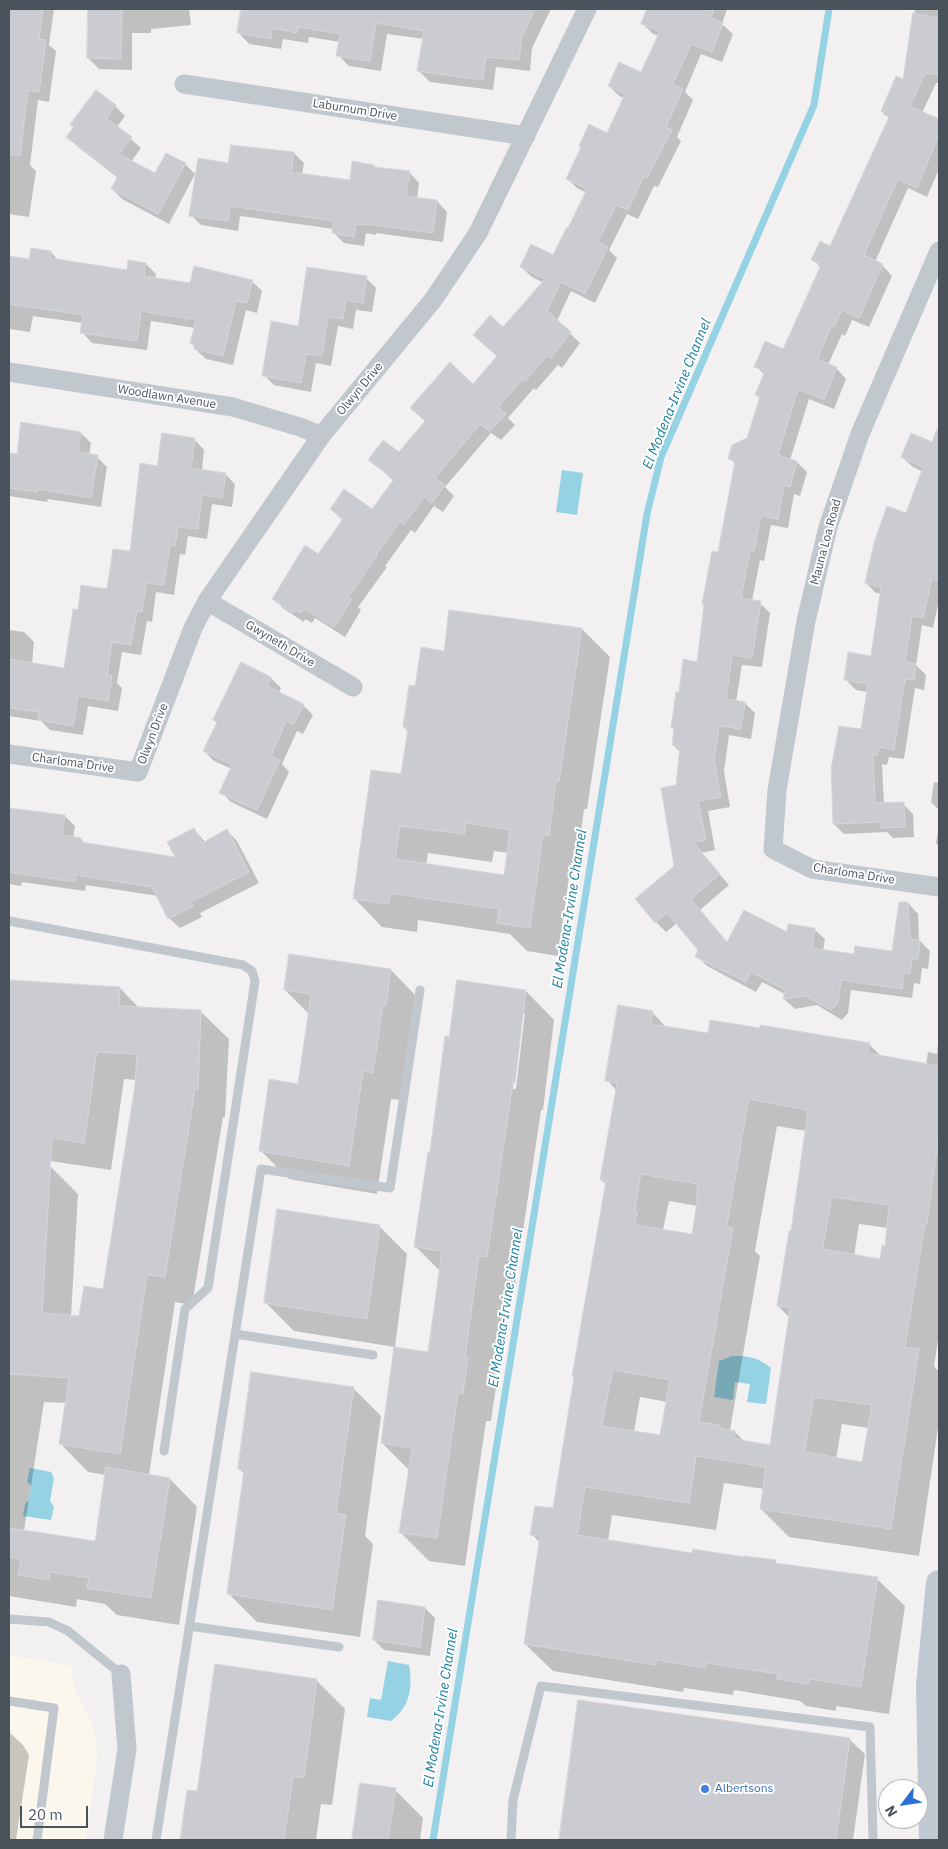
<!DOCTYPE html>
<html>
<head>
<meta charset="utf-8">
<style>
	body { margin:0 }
	#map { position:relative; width:948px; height:1849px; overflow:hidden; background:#f2f0f0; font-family:"IBM Plex Sans",sans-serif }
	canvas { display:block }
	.frame { position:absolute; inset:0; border:10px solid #4a535c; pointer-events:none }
	.north { position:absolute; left:878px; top:1779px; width:50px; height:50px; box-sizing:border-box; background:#fff; border:1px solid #b7babe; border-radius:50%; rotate:239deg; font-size:14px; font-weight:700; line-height:20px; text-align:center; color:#4a535c }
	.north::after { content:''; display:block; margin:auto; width:18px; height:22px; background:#2b70d2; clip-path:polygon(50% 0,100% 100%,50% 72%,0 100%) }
	.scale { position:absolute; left:20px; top:1806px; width:68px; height:22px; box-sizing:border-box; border:2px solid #4a535c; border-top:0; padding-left:6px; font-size:15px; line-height:18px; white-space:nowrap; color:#4a535c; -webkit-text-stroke:4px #fff; paint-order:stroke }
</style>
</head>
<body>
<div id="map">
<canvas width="948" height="1849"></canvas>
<div class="frame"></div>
<div class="north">N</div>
<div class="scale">20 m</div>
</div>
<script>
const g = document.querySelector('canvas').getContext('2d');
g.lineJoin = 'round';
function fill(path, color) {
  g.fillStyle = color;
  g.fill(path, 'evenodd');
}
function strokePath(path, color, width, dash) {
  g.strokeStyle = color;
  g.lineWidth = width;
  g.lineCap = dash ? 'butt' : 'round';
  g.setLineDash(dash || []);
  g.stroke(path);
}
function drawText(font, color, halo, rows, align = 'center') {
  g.font = font + ' "IBM Plex Sans",sans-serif';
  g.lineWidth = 4;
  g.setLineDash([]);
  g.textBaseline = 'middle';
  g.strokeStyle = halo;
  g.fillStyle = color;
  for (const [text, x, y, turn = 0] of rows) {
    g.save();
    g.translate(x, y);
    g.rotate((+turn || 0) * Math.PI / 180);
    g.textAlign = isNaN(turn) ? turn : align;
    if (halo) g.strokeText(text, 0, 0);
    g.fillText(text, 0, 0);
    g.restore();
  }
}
fill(new Path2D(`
	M9 1655 73 1666 72 1678 77 1694 91 1721 96 1738 97 1760 86 1840H9Z`), '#fbf7ec');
fill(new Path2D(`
	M562 470 583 473 577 515 556 512Z
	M732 1356C749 1356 757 1357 771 1368L766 1404 747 1402 750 1384 735 1382 733 1400 714 1397 719 1361Z
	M30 1468 51 1472 54 1478 50 1501 54 1507 51 1520 23 1516 25 1504 29 1500 31 1486 27 1481Z
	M388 1661 409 1665C413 1687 410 1707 391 1721L367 1717 370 1698 381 1700Z`), '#95d2e4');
fill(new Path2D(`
	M9 9H54L49 45 56 51 49 102 38 100 30 165 36 171 29 217 9 214Z
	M89 9H189L191 25 151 29V33H132V70L99 69 88 58Z
	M242 9H431L458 13 496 26 504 9H551L532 48 530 71 496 67 493 90 430 82 419 71 424 39 387 34 381 71 349 66 338 55 340 42 309 37 308 43 283 39 281 49 249 44 239 33Z
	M648 9H727L722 24 733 34 722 62 701 54 685 92 693 100 677 137 681 141 658 187 654 186 638 219 627 214 609 250 617 258 595 303 571 291 557 321 580 343 562 368 558 365 536 390 534 388 508 418 515 425 501 440 491 433 445 487 454 496 443 512 434 506 415 533 411 530 385 566 387 567 358 607 361 610 345 637 315 618 312 623 305 619 304 622 284 609 274 599 319 555 343 521 331 509 372 511 394 481 370 460 399 453 474 385 498 357 503 328 544 283 532 277 521 267 554 257 587 193 577 188 567 178 608 134 624 98 619 96 609 86 642 74 659 36 653 34 643 24Z
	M915 9H939V83H936L922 113 939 121V169L927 197 908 188 875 262 882 265 892 276 869 327 852 320 845 336 842 334 828 365 836 368 846 379 834 409 809 399 790 460 797 462 807 472 800 496 794 494 788 528 771 525 764 561 760 560 752 601 760 603 770 613 762 667 742 665 736 702 745 703 755 713 751 739 729 735 724 771 730 807 708 811 715 850 701 853 729 885 700 910 728 943 814 929 825 939 823 951 855 956 894 952 908 903 918 914 919 940 930 951 928 969 922 968 920 984 914 983 912 998 851 990 848 1013 842 1020 817 1005 795 1009 784 999 785 994 762 982 756 992 707 966 697 956 700 950 677 923 666 932 656 922 676 867 677 786 681 753 673 745 675 730 672 727 680 694 698 663 735 464 730 458 748 439 760 399 757 395 765 375 756 366 784 350 821 268 813 259 830 247 890 119 882 110 904 81Z
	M115 106 125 116 117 127 141 148 131 162 156 175 185 164 195 174 169 224 122 199 112 189 118 178 78 147 68 137Z
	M294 153 304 163 302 174 351 181 374 166 376 168 409 172 419 183 417 199 437 201 447 212 443 242 376 233V235L366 233 364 246 344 243 334 233V229L240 216 238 231 201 225 191 215 229 165Z
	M51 252 59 261 128 271 146 264 156 274 155 279 191 284 252 281 262 291 257 313 246 310 233 365 206 359 195 349 192 343 195 328 151 321 147 350 92 343 82 332 83 323 33 316 30 332 9 329V257L30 261Z
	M366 278 376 288 372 312 356 310 353 329 338 326 331 366 316 363 311 392 274 385 264 375Z
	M939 428V600L933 628 922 625 916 665 926 675 924 690 915 688 904 759 889 757 887 765 882 764 884 804H903L913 814 914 837 893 838 887 832 844 834 834 824 862 730 868 692 856 690 845 679 872 657 882 594 876 593 866 583 876 537 887 507 907 515 923 472 913 467 902 457 933 443Z
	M81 433 91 443 89 455 97 457 107 467 101 507 48 499 47 502 9 496V454L18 456Z
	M194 439 204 450 202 470 225 474 235 484 232 507 212 504 207 539 188 536 185 555 180 554 174 595 156 592 152 622 147 621 141 655 122 652 117 683 122 688 118 711 88 706 83 735 50 730 41 721 9 716V630L24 632 34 642 32 664 65 670 79 611 109 590 131 553 158 468Z
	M582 629 610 657 587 809H584L577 863H571L558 956 527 951 510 934 418 920 417 932 382 927 354 898 402 776 409 732 404 727 416 687 445 652ZM494 851 508 853 505 877 426 865 428 853 492 862Z
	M242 664 271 678 281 688 279 693 303 705 313 715 303 734 297 731 282 764 289 772 267 819 231 802 221 792 232 769 214 761 204 751 218 723 214 719Z
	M934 782 939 783V810L931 802Z
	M9 808 65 816 75 826 73 838 81 839 85 844 178 859 194 829 205 842 227 831 237 841 259 883 200 913 202 917 180 928 169 918 158 896 86 885 85 891 22 882 21 886 9 884Z
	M939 825V847L936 843Z
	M391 970 419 999 401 1100 391 1099 377 1194 289 1179 261 1151 299 1085 309 1014 285 990Z
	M458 981 526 991 554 1020 543 1110H541L515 1285 508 1284 493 1385 496 1387 491 1421H486L465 1566 429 1561 401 1533 410 1471 382 1443 429 1353 440 1271 415 1246ZM522 1013H525L516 1089H513Z
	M9 982 120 988 140 1009 201 1012 229 1039 225 1117H223L192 1305 175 1302 149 1475 170 1479 197 1507 179 1625 117 1615 105 1604 77 1599 76 1607 9 1596V1164L50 1166 78 1194 71 1316 80 1317 104 1291 137 1080 124 1079 111 1170 9 1155ZM44 1402 67 1403 61 1444 88 1472 106 1475 96 1543 24 1531Z
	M652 1012 667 1028 709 1035 869 1044 882 1057 926 1065 928 1052 937 1054 939 1032V1334L934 1366 939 1372V1421L919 1556 789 1537 761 1509 764 1489 724 1483 716 1530 612 1515 608 1541 693 1554 775 1562 779 1565 877 1579 905 1606 889 1714 836 1706V1711L806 1706 800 1701 734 1690 733 1695 684 1688 683 1692 553 1671 525 1644 540 1543 532 1534 554 1510 607 1185 601 1180 617 1091 607 1080ZM777 1126 806 1131 792 1233 778 1306 790 1318 771 1446 745 1442 735 1432 730 1430 760 1256 755 1251ZM669 1201 698 1206 694 1235 663 1230ZM859 1224 888 1228 886 1247 881 1260 854 1256ZM640 1397 667 1402 661 1437 634 1432ZM842 1424 869 1428 863 1463 836 1459Z
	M379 1226 407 1254 395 1347 294 1331 265 1302Z
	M353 1388 381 1416 365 1536 373 1544 360 1637 257 1622 228 1593 245 1474 239 1469Z
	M425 1608 435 1618 430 1656 384 1650 374 1640Z
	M216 1666 317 1681 345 1709 332 1805 321 1804 316 1840H181L188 1791 198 1793Z
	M579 1701 849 1739 865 1754 853 1840H560Z
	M9 1732 23 1745 29 1755 16 1840H9Z
	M361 1785 395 1790 423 1818 420 1840H353Z`), '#0003');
strokePath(new Path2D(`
	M433 1840 647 514 661 457 814 105 829 9`), '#95d2e4', 7);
const building = new Path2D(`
	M9 9H43L39 39 46 40 39 92 28 91 20 155H9Z
	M88 9H122L121 59 87 58Z
	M241 9H535L522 36 519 60 486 57 483 80 417 71 424 31 376 23 370 61 336 56 340 34 299 27 297 33 272 28 271 39 237 33Z
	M647 9H714L711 18 723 23 712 52 691 44 673 84 683 89 666 127 672 130 647 178 644 176 628 210 616 205 598 242 608 247 585 294 561 282 547 311 571 332 551 358 547 356 525 381 523 379 498 407 506 414 490 431 480 424 435 478 445 485 432 503 424 497 404 524 400 521 376 555 377 556 348 597 352 599 334 627 304 609 301 613 295 610 293 613 272 599 305 545 318 554 343 519 330 509 344 489 372 509 394 479 368 460 383 440 399 452 425 421 410 408 450 362 473 384 497 356 473 335 490 315 503 327 545 279 520 267 531 244 553 255 567 227 568 228 587 189 566 179 581 147 579 146 589 124 607 133 625 94 608 86 619 62 641 72 660 31 641 24Z
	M913 13 939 18V75L925 73 910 106 939 119V135L917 188 898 179 864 255 883 264 859 318 842 310 834 327 832 325 817 359 837 367 824 400 798 389 778 455 797 461 790 487 784 485 778 519 761 516 754 551 750 550 741 598 761 601 752 658 732 655 726 699 745 702 741 729 719 726 714 760 721 797 698 801 706 840 693 842 720 874 691 899 727 942 744 910 787 932 788 924 815 928 812 948 854 954 855 946 892 951 899 902H908L910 939 920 940 918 959H912L910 974 904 973 902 989 841 980 838 1003 831 1010 806 996 783 999 785 990 751 972 746 982 695 957 698 950 667 913 655 923 635 899 674 866 661 788 676 785 680 747 672 745 674 728H671L676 692H679L683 659 697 662 704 605 702 604 712 551 718 552 735 461 728 459 732 445 747 438 760 397 755 395 765 371 754 367 765 341 783 349 821 265 811 260 820 241 830 246 889 117 883 114 884 112 881 111 896 76 903 79Z
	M96 90 116 105 106 118 132 137 119 154 155 173 166 153 186 163 158 214 111 189 118 176 66 137 74 127 70 125Z
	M231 145 294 152 291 172 350 180 352 161 374 165V167L410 171 406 196 437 200 433 233 366 224V225L356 224 354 237 332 233 334 221 230 206 228 221 189 216 198 158 228 163Z
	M31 248 51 251 50 258 127 270 128 260 146 263 144 276 190 283 194 266 253 280 247 303 236 301 223 356 194 349 195 345 190 343 196 320 141 311 137 341 80 333 83 315 9 304V256L29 259Z
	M307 267 367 276 363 303 346 300 343 319 328 317 322 356 306 354 301 383 262 376 271 321 298 326Z
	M21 422 81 432 78 452 98 455 91 498 38 489 37 492 9 488V453L17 454Z
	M937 429H939V581L932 579 923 618 912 616 905 662 916 664 914 680 905 679 894 750 879 747 877 755 873 754 875 803 904 802 905 827 881 828V822L833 824 831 764H832L839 726 861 729 868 684 844 680 848 652 871 656 881 587 865 583 874 543 887 506 906 513 923 467 901 457 911 433 932 442Z
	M162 433 195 438 191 468 226 473 222 498 202 495 198 529 178 527 175 546 170 545 164 585 146 583 142 612 137 611 131 645 112 642 107 675 112 676 108 701 78 696 73 726 38 720 39 712 9 708V659L64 668 73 609 78 610 81 585 107 589 113 549 130 551 140 463 157 466Z
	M449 610 582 628 559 781H556L549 836 543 835 530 928 497 923 499 909 390 893 389 904 353 899 371 770 401 774 408 728 403 727 409 685 415 686 421 647 444 651ZM466 823 510 830 504 875 395 859 400 826 464 834Z
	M241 662 271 677 267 686 304 704 293 725 286 721 271 756 280 760 257 810 219 793 232 765 203 751 217 722 213 720Z
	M9 808 65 815 62 835 81 838V842L175 857 167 842 194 828 202 843 227 829 249 872 191 902 193 906 168 919 152 887 76 875 75 882 9 872Z
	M289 954 391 969 386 1005H383L373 1073 363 1071 349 1166 259 1151 269 1079 298 1084 311 994 284 990Z
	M9 980 120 987 119 1006 201 1010 198 1090 195 1089 165 1277 147 1275 120 1454 59 1444 69 1378 9 1374ZM97 1052 137 1054 135 1085 103 1289 84 1286 79 1316 42 1313 52 1138 84 1143Z
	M457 980 526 990 515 1083 513 1082 487 1257 479 1256 465 1357 468 1358 463 1394 458 1393 437 1538 399 1533 412 1448 381 1443 394 1347 428 1352 442 1251 414 1247 428 1152H430L445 1036 449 1037Z
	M618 1005 653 1011 651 1024 708 1033 710 1020 760 1028V1025L870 1043 868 1053 939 1066V1133L927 1224H925L905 1347 919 1349 891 1529 760 1509 766 1467 696 1456 689 1503 585 1487 577 1535 692 1553 693 1549 744 1557V1556L776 1560 775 1563 878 1577 861 1687 809 1679 808 1684 777 1679 778 1674 707 1663 706 1668 656 1660V1665L524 1644 540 1536 530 1535 535 1506 553 1508 574 1377 572 1376 606 1181 600 1180 617 1083 605 1081ZM749 1099 808 1110 791 1231H789L777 1306 790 1308 770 1445 734 1439 735 1431 720 1428V1425L699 1422 733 1228 727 1227ZM641 1174 698 1184 696 1197H698L692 1234 635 1225 637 1212H635ZM832 1197 889 1205 885 1246 882 1245 880 1259 823 1249ZM613 1370 670 1380 660 1435 602 1426ZM814 1397 872 1405 862 1462 805 1452Z
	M277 1209 380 1225 367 1319 264 1303Z
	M251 1372 354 1387 336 1513 346 1515 332 1610 227 1594 244 1470 238 1469Z
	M106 1467 170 1478 151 1598 87 1588 89 1578 50 1572 49 1580 18 1575 21 1559 9 1557 10 1528 95 1541Z
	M378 1600 425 1607 420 1647 373 1640Z
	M215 1664 317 1679 304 1778 293 1776 284 1840H180L187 1790 197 1791Z
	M578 1700 850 1738 836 1840H559Z
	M360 1783 396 1788 388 1840H352Z`);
fill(building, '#cbccd2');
strokePath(building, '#d5d6db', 1);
strokePath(new Path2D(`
	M9 921 243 965 252 971 255 981 208 1288 185 1309 164 1451
	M235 1334 373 1355
	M9 1619 49 1622 68 1631 121 1674
	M189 1626 339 1647
	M9 1701 54 1708 37 1840
	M156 1840 261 1169 390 1188 420 990
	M511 1840 513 1800 541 1686 870 1727 873 1840`), '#c0c7cd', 9);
strokePath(new Path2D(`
	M184 84 526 136
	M939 251 860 434 828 527 806 621 777 790 773 849 812 869 939 887
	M9 372 233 407 303 428 321 436
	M207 601 353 687
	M9 754 138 772 193 628 207 601 321 436 433 300 478 233 587 9
	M113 1840 127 1749 121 1674`), '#c0c7cd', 19);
strokePath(new Path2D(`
	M932 1840 929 1685 939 1583`), '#c0c8d2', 26);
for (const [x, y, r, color] of [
	[705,1789,5,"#3f7fe0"]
]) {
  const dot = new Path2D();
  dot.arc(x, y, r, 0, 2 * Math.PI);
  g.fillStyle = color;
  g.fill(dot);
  strokePath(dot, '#fff', 2);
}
drawText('12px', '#4a535c', '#fff', [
	["Laburnum Drive",355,110,9],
	["Olwyn Drive",360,389,-50],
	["Woodlawn Avenue",167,397,9],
	["Mauna Loa Road",826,542,-75],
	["Gwyneth Drive",280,644,31],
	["Olwyn Drive",153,734,-69],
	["Charloma Drive",73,763,8],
	["Charloma Drive",854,874,9]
]);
drawText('12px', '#366cbe', '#fff', [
	["Albertsons",715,1789]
], 'left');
drawText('italic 14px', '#1a809e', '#fff', [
	["El Modena-Irvine Channel",677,394,-68],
	["El Modena-Irvine Channel",570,909,-81],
	["El Modena-Irvine Channel",506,1308,-81],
	["El Modena-Irvine Channel",441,1708,-81]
]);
</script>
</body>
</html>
